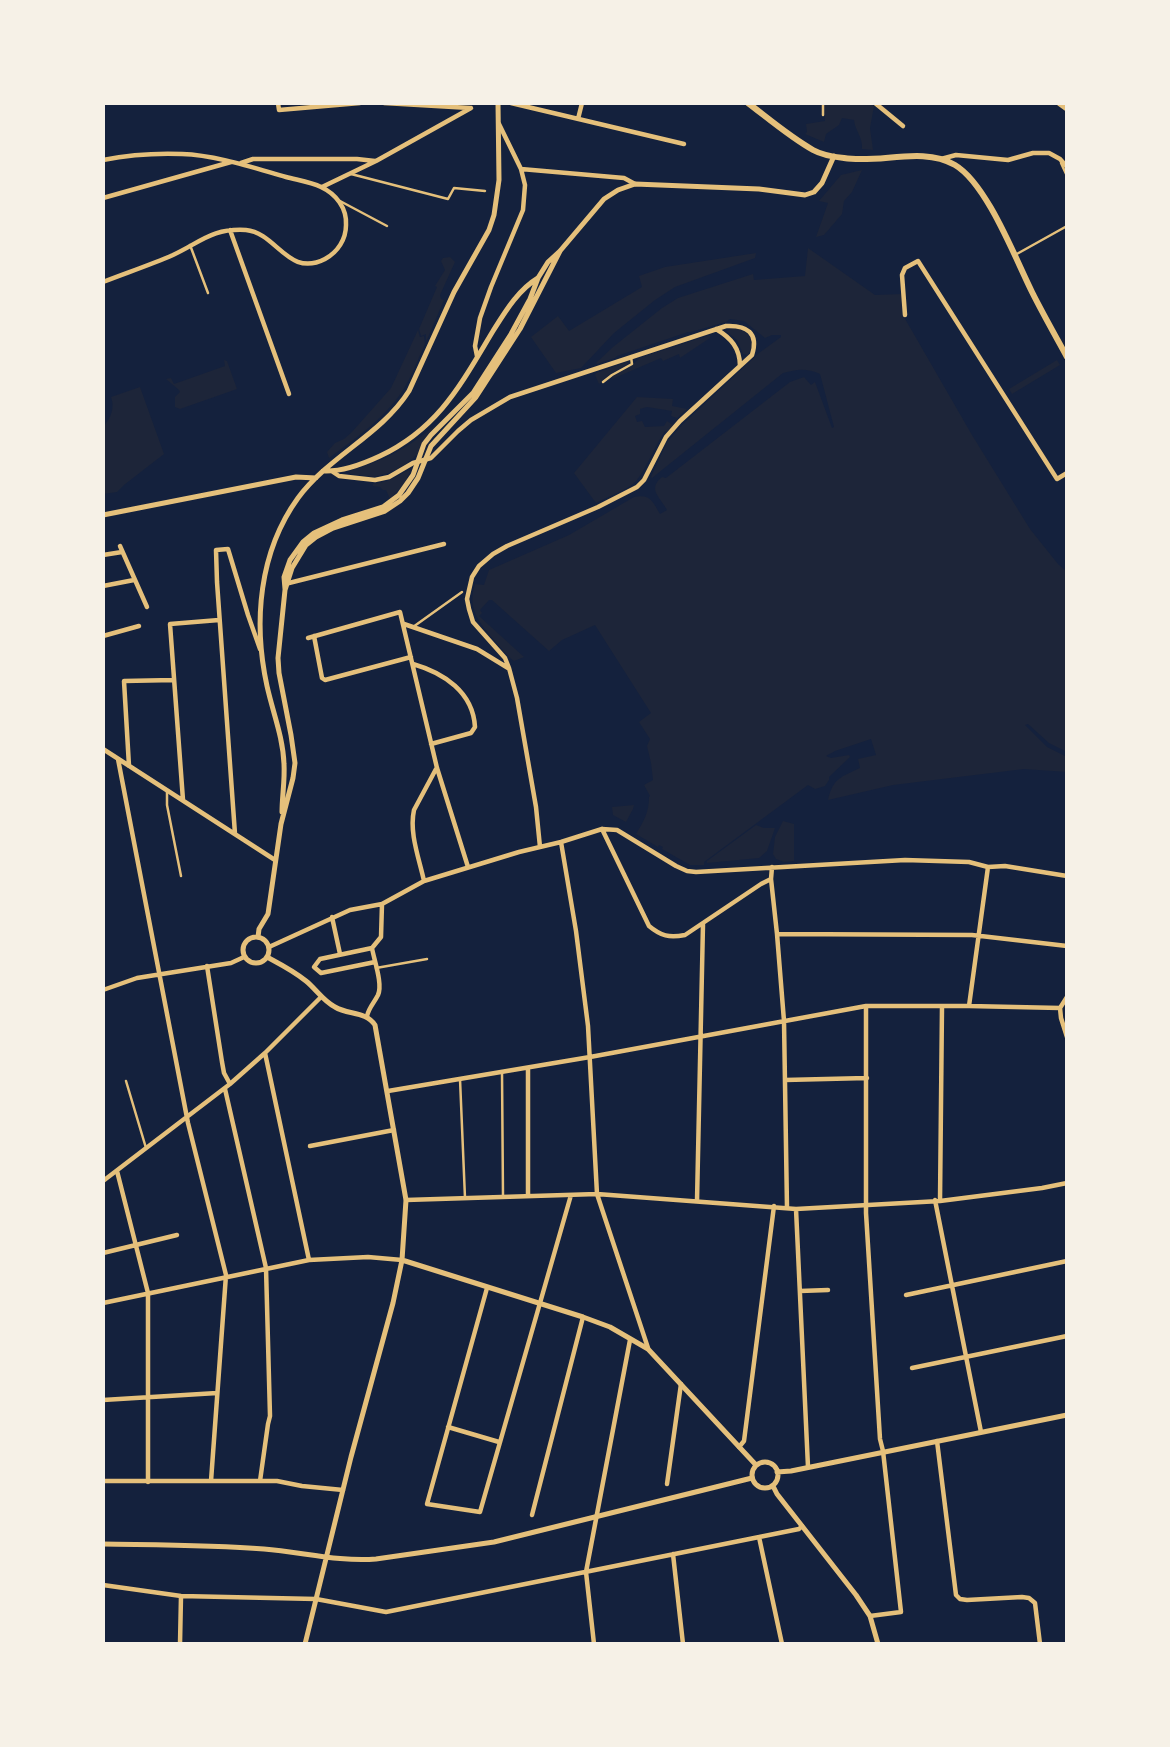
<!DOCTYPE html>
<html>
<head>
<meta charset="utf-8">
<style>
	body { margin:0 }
	#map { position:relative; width:1170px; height:1747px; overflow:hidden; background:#14213d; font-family:"Noto Sans",sans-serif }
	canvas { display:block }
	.frame { position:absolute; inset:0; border:105px solid #f6f1e7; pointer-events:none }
</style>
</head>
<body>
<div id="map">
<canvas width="1170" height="1747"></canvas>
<div class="frame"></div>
</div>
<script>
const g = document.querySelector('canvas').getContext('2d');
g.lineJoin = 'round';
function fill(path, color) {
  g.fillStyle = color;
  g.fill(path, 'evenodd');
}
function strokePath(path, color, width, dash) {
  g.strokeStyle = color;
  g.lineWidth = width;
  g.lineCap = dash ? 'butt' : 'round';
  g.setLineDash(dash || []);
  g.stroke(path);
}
fill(new Path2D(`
	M824 103H864L866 105 871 103 874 106 870 128 873 150 862 149C863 137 855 131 854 120L842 118 839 125 826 134 824 142 805 134 807 132 806 124 825 121Z
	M862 170 852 192 844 201 842 214 824 235 816 237 828 203 819 201 841 175Z
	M808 248 875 295 902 294 904 317 972 435 1030 529 1058 564 1067 572V752L1049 743 1028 724 1025 725 1047 747 1067 757V772L1024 769 893 785 828 800C833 778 841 777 860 768L858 759 876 755 871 739 835 751 826 756 831 758 849 755 850 757 829 777V780L825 786 815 789 808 785 704 862V865H690L662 849 663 847 659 845 658 847 636 834C644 821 649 812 649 797L650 796 644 785 653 780 651 763 647 746 650 739 639 722 651 713 595 625 562 640 549 651 492 600H489L480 610 482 613 479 616 524 657 514 661C507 656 501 648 494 640 479 622 467 609 475 584L484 585 489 570 569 535 634 497C651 494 652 501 660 514L667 510C660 497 647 489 662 477L666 478 790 382 804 377 811 385 815 382 832 428 834 427 820 374C807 368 797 369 783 373L652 478 651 477 667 442 682 425 759 353 781 337V335H772L765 338 744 321 730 319 726 322 691 332H688L617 356 615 358 597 364 596 363 613 347 662 308 678 298 753 274 754 280 805 276Z
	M756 253 755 258 675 287 655 300 614 333 581 368 556 373 531 337 558 316 569 331 642 287 639 276 665 267Z
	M450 257 455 262 440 295 441 299 444 300 426 342V334L421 336 419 329 437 287 435 286 445 270 441 261 443 258Z
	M734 328C745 330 751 334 752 346L748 355 743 354 737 340 726 331Z
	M418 330 420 337 424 336 425 344C418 359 412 376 403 390 385 418 355 439 329 458L327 452 335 443 344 439 351 433 391 388Z
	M710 335V338L680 358 679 354 663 361 661 358 612 379 613 376 633 365 639 358Z
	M224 360 227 361 237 389 180 409 175 407V397L180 392 179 390 166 379 171 378 174 384 225 366Z
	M1057 360 1060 365 1012 394 1009 389Z
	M629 361 628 364 607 376 599 384 595 375 596 373Z
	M140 387 164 454 124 485 117 492 103 494V427C111 418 115 408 111 397Z
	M637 397 673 399 672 406 687 409 677 418 671 416 672 411 647 407 640 409V414L635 416 637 422 642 421 645 427 664 426 667 421 673 425 667 432 665 431C655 445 646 470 636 481 628 490 607 497 596 503L574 473Z
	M434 426 435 427 427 435 418 454 406 464 392 472 374 477 350 474 349 471C383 461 407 449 434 426Z
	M409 470 410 472 404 484 390 499 386 490H383L380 487 373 486V484L387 481Z
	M634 805 633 809 626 822 613 815 612 807Z
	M783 821 794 824V861L784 862 776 859 773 854 775 837Z
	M756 825 764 828H775L767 851 759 858 707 863V861Z`), '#1d2539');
strokePath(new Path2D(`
	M823 103V115
	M1061 163 1067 176
	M351 174 448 199 454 188 485 191
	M340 201 387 226
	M190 245 208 293
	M1015 255 1067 226
	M603 382 612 375 632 364 631 357
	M413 627 462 592
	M167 790V805L181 876
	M376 968 427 959
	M502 1072 503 1197
	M460 1079 465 1198
	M126 1081 146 1148`), '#e5c07b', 2.5);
strokePath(new Path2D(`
	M278 103 279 110 360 103
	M384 103 470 108
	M511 103 684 144
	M875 103 903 126
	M578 119 582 103
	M941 159 956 155 1008 160 1033 153H1049L1060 159 1067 167
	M103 160C128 155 157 153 182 154 215 155 254 168 286 177 297 180 311 182 321 187 336 194 347 208 346 225 346 239 338 252 325 259 288 278 277 233 246 230 212 228 201 242 173 255 150 265 126 273 103 282
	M241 163 253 159H357L375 161
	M521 169 624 178 635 184
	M322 187 376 161 471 108
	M103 198 231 162
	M230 230 289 394
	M905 315 902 275 905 268 918 261 1057 479 1067 473
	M716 329C731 338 740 348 740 366
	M477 356 475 346 480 318 491 287 523 210 525 185 521 169 499 124
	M333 472 339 476 375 480 389 477 413 463 431 458 458 431 471 420 510 397 726 326C747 325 759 333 752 355L680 421 666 437 644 480 637 487 598 507 507 546 493 554 479 566 472 577 467 599 469 609 473 622 505 658 509 668 517 698 536 807 540 847
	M120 546 147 607
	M103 555 122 552
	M285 584 444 544
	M103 586 134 580
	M404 624 477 649 508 668
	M103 636 139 626
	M314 636 322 678 325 680 411 657
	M308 638 400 612 437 768 468 867
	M413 664C444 673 473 692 475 727L471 733 431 744
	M103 749 275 860
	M118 759 188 1123 226 1275 211 1481
	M129 766 124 681 174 680
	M183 800 170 624 219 620
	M602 829 649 926C661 936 669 938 685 935L761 884 771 879 772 867
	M235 834 217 582 216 550 228 549 248 615 260 649
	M561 842 576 931 588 1026 597 1194 648 1348
	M771 879 777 934 784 1021 787 1208
	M424 881C419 858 409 833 414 810L436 769
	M332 917 340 954
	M777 934 972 935 1067 946
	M269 947 350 910 382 904 424 881 519 852 561 842 602 829 617 830 676 866 687 871 696 872 905 860 969 862 988 867 1005 866 1067 876
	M372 948 320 959 314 967 321 973 375 962
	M372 948 381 937 382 904
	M207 966 222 1062 224 1073 230 1084
	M103 990 137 978 231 963 244 957
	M866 1006V1213L880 1439 883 1451 901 1612 870 1616
	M969 1006 988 867
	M1060 1008 1061 1018 1067 1037
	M1060 1008 1067 997
	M367 1016C369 1007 374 1003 378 995 383 984 374 960 372 948
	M265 1053 309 1260
	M528 1068V1196
	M785 1080 867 1078
	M225 1089 266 1268 270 1416 268 1424 260 1481
	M388 1091 590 1057 866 1006H969L1060 1008
	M310 1146 394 1130
	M117 1171 148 1293V1482
	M103 1181 230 1084 265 1053 321 997
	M406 1200 597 1194 796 1209 940 1201 1042 1188 1067 1183
	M935 1200 981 1432
	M697 1201 703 924
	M940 1201 942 1006
	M796 1209 808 1467
	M103 1253 177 1235
	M487 1288 427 1504 480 1512 571 1195
	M800 1291 828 1290
	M906 1295 1067 1261
	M103 1303 309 1260 368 1257 402 1260
	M912 1368 1067 1336
	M103 1400 217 1393
	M448 1427 499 1442
	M937 1441 956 1595 960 1599 967 1600 1022 1597 1029 1598 1035 1603 1040 1644
	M739 1447 744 1441 774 1206
	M103 1481H277L302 1486 343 1490
	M667 1484 681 1384
	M532 1515 583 1317
	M759 1537 782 1644
	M673 1554 683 1644
	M103 1585 181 1596 316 1599 386 1612 799 1529 802 1526
	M180 1644 181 1596
	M594 1644 586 1572 630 1340`), '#e5c07b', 4.5);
strokePath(new Path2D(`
	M323 471C342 472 363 464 380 456 439 428 461 384 493 331 505 312 518 290 538 278
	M103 515 296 477 316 478
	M285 589 284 577 290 560 303 542 314 533 342 520 383 507 399 495 413 475 424 444 431 435 473 393 511 334 530 299 538 278 548 262 560 251 604 199 618 190 635 184 759 189 805 195 814 192 822 183 834 156
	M282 812C282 797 285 780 284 764 283 737 273 713 267 686 253 622 259 552 298 498 329 456 381 435 409 391L454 292 489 230 494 215 499 180 498 103
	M243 950a13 13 0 1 1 26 0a13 13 0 1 1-26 0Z
	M258 937 259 929 268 914 281 824 293 778 295 763 291 735 279 673 278 658 285 590 292 568 306 545 316 537 333 528 385 511 400 501 408 493 418 478 431 446 476 397 520 329 560 251
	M267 957C280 964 294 971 306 981 316 989 323 1001 335 1007 348 1015 366 1011 375 1025L406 1200 402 1260 393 1303 351 1457 305 1644
	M402 1260 583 1317 610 1327 648 1349 756 1465
	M752 1475a13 13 0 1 1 26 0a13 13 0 1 1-26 0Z
	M777 1472 791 1471 1067 1415
	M773 1486 777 1494 856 1595 870 1616 878 1644
	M103 1544C157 1545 211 1545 264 1549 302 1552 339 1562 376 1559L494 1542 752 1478`), '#e5c07b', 5);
strokePath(new Path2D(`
	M748 103C769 119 790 137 813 150 822 155 834 157 844 158 880 164 922 146 955 165 987 184 1015 258 1032 292 1043 314 1055 335 1067 357`), '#e5c07b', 6);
strokePath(new Path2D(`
	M1060 103 1067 108`), '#e5c07b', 7);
</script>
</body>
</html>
